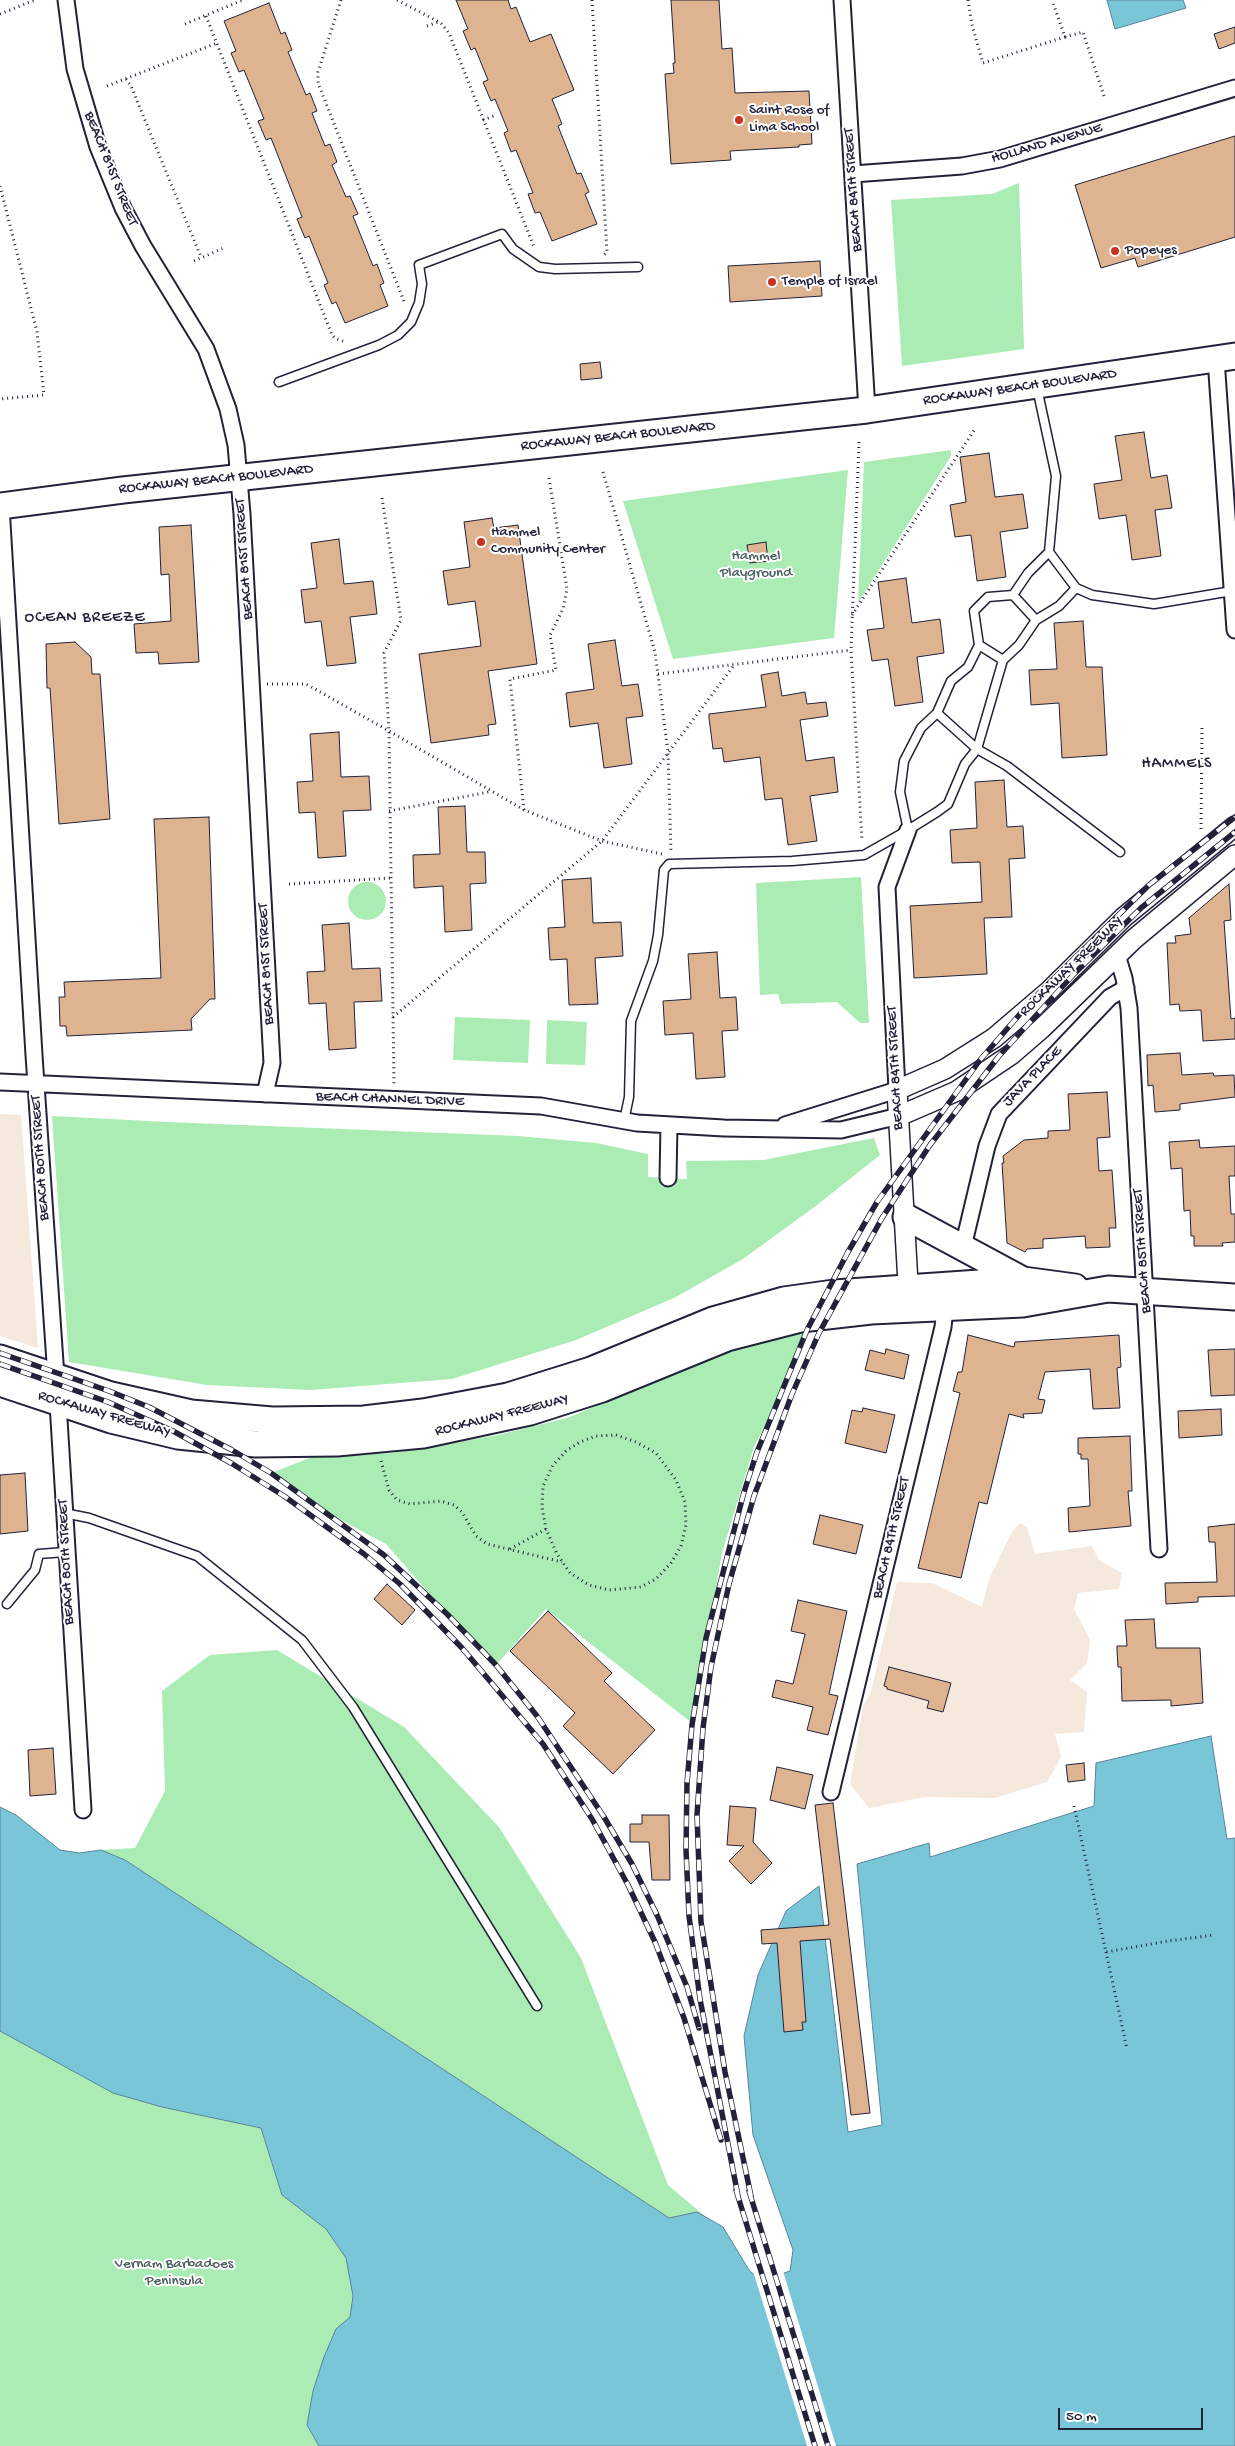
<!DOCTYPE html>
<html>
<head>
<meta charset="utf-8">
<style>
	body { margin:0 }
	#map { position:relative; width:1235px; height:2446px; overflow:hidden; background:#fff; font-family:"Gochi Hand",sans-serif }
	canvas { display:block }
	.scale { position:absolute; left:1058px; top:2408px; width:145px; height:22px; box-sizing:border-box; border:2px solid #22223b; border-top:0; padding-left:6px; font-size:15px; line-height:18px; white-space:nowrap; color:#22223b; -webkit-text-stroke:4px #fff; paint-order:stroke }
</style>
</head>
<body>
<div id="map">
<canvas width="1235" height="2446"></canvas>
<div class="scale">50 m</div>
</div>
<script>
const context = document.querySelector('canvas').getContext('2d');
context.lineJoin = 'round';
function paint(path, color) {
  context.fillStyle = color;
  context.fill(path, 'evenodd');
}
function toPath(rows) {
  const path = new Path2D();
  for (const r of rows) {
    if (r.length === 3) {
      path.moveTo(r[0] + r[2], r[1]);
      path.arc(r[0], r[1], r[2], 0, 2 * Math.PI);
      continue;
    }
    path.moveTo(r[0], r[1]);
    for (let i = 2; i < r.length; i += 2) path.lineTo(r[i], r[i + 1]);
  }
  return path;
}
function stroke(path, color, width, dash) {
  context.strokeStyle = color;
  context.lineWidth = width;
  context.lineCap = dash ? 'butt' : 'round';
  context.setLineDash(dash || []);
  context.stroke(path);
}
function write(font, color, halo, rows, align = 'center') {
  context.font = font + ' "Gochi Hand",sans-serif';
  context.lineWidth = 4;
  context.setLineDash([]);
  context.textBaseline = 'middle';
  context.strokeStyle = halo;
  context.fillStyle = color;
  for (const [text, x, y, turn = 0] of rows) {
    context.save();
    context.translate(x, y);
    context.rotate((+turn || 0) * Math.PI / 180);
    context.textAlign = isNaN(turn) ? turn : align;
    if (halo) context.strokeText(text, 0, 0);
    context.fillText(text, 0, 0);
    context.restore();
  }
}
const built = toPath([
	[0,1114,21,1115,38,1348,0,1336],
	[1020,1523,1027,1527,1035,1554,1092,1546,1099,1560,1122,1573,1119,1589,1078,1593,1074,1609,1090,1640,1087,1663,1070,1680,1087,1692,1084,1732,1055,1734,1061,1757,1047,1782,995,1798,925,1797,869,1808,850,1784,863,1706,871,1692,897,1582,932,1583,982,1607,989,1579,1012,1532]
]);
const green = toPath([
	[1019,183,1024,349,902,366,891,200,992,194],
	[951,450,951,456,858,603,864,462],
	[848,470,834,638,673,659,623,501],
	[861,877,869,1023,860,1023,837,1002,781,1004,778,994,760,995,756,883],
	[367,901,19],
	[455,1017,530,1020,528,1063,453,1060],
	[547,1020,587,1022,585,1065,546,1064],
	[52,1116,167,1122,518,1136,596,1143,648,1154,648,1177,687,1179,686,1161,763,1160,874,1138,880,1155,817,1205,743,1259,674,1298,576,1340,452,1379,310,1390,207,1385,69,1362],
	[807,1330,781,1394,754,1447,722,1553,692,1723,546,1609,496,1665,447,1614,386,1544,326,1512,271,1473,312,1457,393,1453,498,1435,567,1418,681,1370,776,1335],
	[277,1650,404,1727,499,1827,581,1958,668,2185,707,2218,669,2218,125,1860,101,1850,135,1848,165,1791,162,1691,210,1655],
	[0,2006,266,2106,366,2221,346,2446,0,2446]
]);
const water = toPath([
	[1107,0,1183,0,1186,8,1115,29,1107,0],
	[1211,1736,1227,1839,1235,1838,1235,2446,319,2446,307,2425,313,2391,324,2357,336,2329,350,2317,353,2296,346,2258,326,2229,282,2195,261,2128,162,2107,113,2093,0,2031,0,1807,16,1815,60,1850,79,1853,101,1850,125,1860,669,2218,697,2212,723,2227,749,2270,761,2281,790,2271,793,2250,753,2135,744,2036,758,1975,786,1911,819,1886,848,2132,882,2125,857,1864,929,1843,930,1857,1094,1806,1096,1763,1211,1736]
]);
const pier = toPath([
	[753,2271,761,2278,783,2271,836,2446,807,2446]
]);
const building = toPath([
	[456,0,508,0,511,9,516,7,530,42,551,34,574,90,552,99,562,124,558,126,577,174,581,173,589,192,585,194,597,224,552,241,540,212,535,213,528,194,533,193,516,150,511,152,504,133,508,131,495,99,491,101,483,82,488,80,475,48,471,50,463,31,468,29,456,0],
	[671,0,719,0,722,49,732,48,735,93,809,91,812,144,799,145,799,147,730,151,731,160,671,164,665,74,674,73,673,63,675,63,671,0],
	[269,3,281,34,285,32,292,50,288,52,306,95,310,93,317,111,312,113,325,146,330,144,337,162,332,165,346,197,350,196,358,214,353,216,373,266,377,264,384,283,380,285,388,306,345,323,336,302,332,304,324,285,328,283,309,236,305,238,297,219,302,217,271,138,266,140,258,121,264,119,244,70,239,72,231,53,236,51,224,21,269,3],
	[1235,27,1235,43,1219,49,1214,34,1235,27],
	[1235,136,1235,237,1138,267,1135,258,1101,268,1075,185,1235,136],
	[820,261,822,296,730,302,728,266,820,261],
	[600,362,602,378,581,380,580,364,600,362],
	[1144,432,1151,478,1167,475,1172,508,1155,510,1161,556,1132,560,1126,515,1099,519,1094,484,1122,480,1115,436,1144,432],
	[989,453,995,497,1023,494,1028,528,1000,532,1006,577,977,581,971,535,955,537,950,505,966,502,960,457,989,453],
	[492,518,494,528,518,525,537,664,488,671,496,724,488,725,489,735,431,743,419,654,481,646,475,601,448,605,443,571,470,567,464,522,492,518],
	[191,525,199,662,159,664,158,652,136,653,134,624,171,621,169,574,161,575,159,527,191,525],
	[339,539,344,584,373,581,377,614,350,617,356,663,327,666,321,621,305,623,301,590,317,588,311,543,339,539],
	[766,542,768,561,750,563,747,545,766,542],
	[906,578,912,623,940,619,944,653,917,657,923,702,895,706,888,659,872,661,867,630,884,628,878,582,906,578],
	[1083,621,1086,667,1102,667,1107,755,1062,758,1059,703,1031,705,1029,670,1057,669,1054,623,1083,621],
	[615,640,622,686,638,684,643,716,626,718,632,764,604,768,598,723,570,727,566,693,594,689,588,644,615,640],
	[75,642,91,657,92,674,100,674,110,819,59,824,50,688,47,688,46,644,75,642],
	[778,672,782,696,805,692,807,704,826,702,828,716,800,720,806,761,834,757,838,792,810,796,817,841,788,845,782,798,765,800,760,757,724,762,722,748,713,749,709,718,709,714,766,707,761,675,778,672],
	[339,732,341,777,369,776,371,810,343,811,346,856,318,858,315,812,299,813,297,782,313,781,310,734,339,732],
	[1004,780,1007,827,1023,826,1025,858,1009,859,1012,917,984,918,987,974,914,978,910,906,982,902,980,862,952,863,950,830,977,828,975,782,1004,780],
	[465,806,467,852,485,852,486,883,470,884,472,930,445,932,443,886,414,888,413,855,440,854,438,807,465,806],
	[209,817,215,999,210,999,191,1019,192,1030,67,1036,66,1026,60,1026,59,997,65,997,64,982,161,978,154,819,209,817],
	[591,878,593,923,621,922,623,956,595,958,598,1004,569,1005,567,959,550,960,548,928,565,927,562,880,591,878],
	[1229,884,1231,920,1224,921,1231,1019,1235,1018,1235,1039,1203,1041,1201,1010,1180,1011,1179,1004,1170,1005,1167,943,1176,943,1175,936,1191,934,1189,918,1229,884],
	[349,923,352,969,380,968,382,1001,354,1002,356,1048,329,1050,326,1003,309,1004,307,972,325,971,322,925,349,923],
	[717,952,720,998,736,997,738,1030,722,1031,725,1077,696,1079,693,1033,665,1035,663,1001,691,999,688,954,717,952],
	[1180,1053,1182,1075,1213,1073,1214,1076,1234,1075,1235,1097,1180,1104,1180,1110,1155,1112,1153,1085,1148,1086,1147,1055,1180,1053],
	[1107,1092,1110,1137,1097,1138,1099,1171,1112,1170,1116,1228,1109,1228,1110,1247,1086,1248,1085,1236,1043,1239,1043,1248,1027,1249,1025,1252,1007,1243,1002,1163,1004,1163,1003,1156,1024,1140,1048,1138,1048,1131,1070,1130,1068,1094,1107,1092],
	[1199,1140,1200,1148,1235,1146,1235,1176,1229,1176,1231,1214,1235,1214,1235,1242,1222,1243,1223,1246,1194,1246,1194,1236,1191,1236,1190,1210,1184,1211,1182,1168,1171,1169,1169,1142,1199,1140],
	[968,1335,1014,1347,1015,1342,1119,1335,1121,1367,1117,1368,1120,1408,1093,1409,1090,1369,1045,1372,1038,1399,1045,1400,1042,1413,1023,1414,1024,1418,1009,1414,987,1504,979,1502,961,1578,918,1568,960,1393,953,1391,958,1372,962,1372,968,1335],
	[886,1349,909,1355,904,1379,865,1370,870,1350,885,1354,886,1349],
	[1235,1349,1235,1395,1211,1396,1208,1350,1235,1349],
	[863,1408,895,1415,886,1453,845,1443,852,1410,862,1412,863,1408],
	[1221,1409,1222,1435,1179,1438,1178,1411,1221,1409],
	[1130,1436,1132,1491,1128,1491,1131,1526,1069,1532,1068,1508,1090,1506,1088,1459,1081,1459,1081,1454,1078,1454,1078,1438,1130,1436],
	[25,1473,28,1531,0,1534,0,1475,25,1473],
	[820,1515,863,1525,856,1554,813,1544,820,1515],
	[1235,1524,1235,1596,1198,1597,1198,1602,1166,1604,1165,1583,1217,1582,1215,1542,1209,1542,1208,1527,1235,1524],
	[387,1584,415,1610,402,1625,374,1599,387,1584],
	[798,1600,847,1611,829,1694,838,1696,828,1735,807,1730,813,1707,772,1697,776,1680,793,1684,805,1634,791,1631,798,1600],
	[548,1611,612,1673,604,1681,655,1730,613,1774,563,1726,575,1713,510,1651,548,1611],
	[1154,1619,1156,1648,1200,1648,1203,1703,1171,1706,1171,1700,1122,1701,1121,1667,1118,1667,1117,1650,1117,1646,1127,1646,1125,1620,1154,1619],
	[889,1667,951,1683,943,1712,927,1708,929,1701,887,1689,887,1687,884,1686,889,1667],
	[53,1748,56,1794,30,1796,28,1750,53,1748],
	[1084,1763,1085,1780,1068,1782,1066,1765,1084,1763],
	[777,1767,813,1775,805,1809,770,1800,777,1767],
	[833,1803,870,2113,851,2115,830,1939,800,1941,806,2022,802,2022,803,2030,784,2032,777,1943,762,1944,761,1930,829,1925,815,1805,833,1803],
	[730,1806,756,1808,753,1842,772,1863,751,1884,729,1861,744,1846,727,1845,730,1806],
	[642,1815,669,1815,670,1880,652,1880,649,1842,630,1842,630,1824,642,1824,642,1815]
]);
const path = toPath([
	[341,0,318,72,318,83,405,304],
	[397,0,441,23,449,33,534,247],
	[592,0,607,252,604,255],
	[968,0,972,25,983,63,1065,37,1052,0],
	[0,14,35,0],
	[206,16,332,335,336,339,346,342],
	[185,24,243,0],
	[427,26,438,22],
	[1065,37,1083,32,1105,99],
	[126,79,131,86,201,257],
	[107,86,217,43],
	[483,120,494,116],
	[0,186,37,332,44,395,0,399],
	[194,261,226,247],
	[859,442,851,650,862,841],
	[603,472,655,652,668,752,671,852],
	[382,498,401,620,384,653,389,731,394,1084],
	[852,615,975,429],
	[658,674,851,650],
	[267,684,306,684,389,731,524,810,602,841,662,854],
	[524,810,510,679,556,670,550,635,563,609,567,589,549,478],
	[389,811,489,792],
	[1201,829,1202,727],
	[289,884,391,878],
	[393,1017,602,841,735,664],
	[616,1435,636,1442,656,1453,676,1480,685,1502,686,1525,681,1546,671,1563,656,1579,641,1587,609,1590,589,1585,570,1573,557,1554,546,1529,542,1507,543,1486,553,1465,566,1451,580,1442,596,1436,616,1435],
	[381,1461,389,1490,397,1500,410,1504,441,1501,454,1505,462,1512,476,1536,487,1544,562,1562],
	[510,1549,546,1529],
	[1074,1806,1106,1952,1168,1941,1214,1935],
	[1106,1952,1127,2049]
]);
const service = toPath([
	[279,382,379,345,398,335,411,322,419,303,422,284,419,265,502,234,513,249,539,267,555,269,638,267],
	[1037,388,1056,476,1049,552,1076,588,1092,595,1154,604,1232,591],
	[1076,588,1059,606,1036,620,1019,645,1003,660,977,749,1007,766,1120,852],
	[1013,595,1028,573,1049,552],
	[1003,660,979,645,974,611,988,597,1013,595,1036,620],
	[937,713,951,681,968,667,979,645],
	[624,1121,629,1097,631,1021,653,961,658,935,664,870,669,864,792,861,864,855,908,830,937,812,948,804,965,764,977,749,937,713,921,728,904,761,900,792,908,830],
	[64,1513,89,1518,197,1556,302,1640,353,1707,537,2006],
	[7,1604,35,1570,39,1554,65,1552]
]);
const minor = toPath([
	[66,0,75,69,98,147,123,208,143,246,206,349,228,409,236,445,242,514,272,1063,265,1094],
	[842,0,867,410],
	[853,174,962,166,1000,159,1235,88],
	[1216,359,1235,630],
	[1,506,34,1055,56,1377],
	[1117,955,1124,978,1129,1008,1159,1549],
	[0,1082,541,1106,637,1123,724,1128,841,1130,899,1116],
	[785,1125,897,1090,887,887,908,830],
	[668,1178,669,1125],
	[963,1247,987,1146,999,1114,1110,997,1126,988],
	[58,1403,83,1810],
	[831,1792,943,1327,946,1300]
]);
const tertiary = toPath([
	[899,1116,957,1091,1012,1054,1041,1029,1134,939,1235,855],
	[909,1301,897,1090,945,1069,994,1038,1049,991,1124,917,1235,826]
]);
const primary = toPath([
	[0,506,123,490,867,410,1235,356],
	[906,1217,1023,1280],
	[0,1358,111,1395,191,1413,272,1420,364,1419,423,1412,508,1396,591,1370,713,1320,784,1300,834,1293,1023,1280,1075,1287],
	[0,1383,111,1420,178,1436,256,1444,337,1443,423,1435,530,1412,602,1389,727,1338,801,1319,871,1311,1023,1304,1108,1289,1235,1297]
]);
const rail = toPath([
	[0,1353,109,1391,149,1407,232,1450,271,1473,384,1555,447,1614,496,1665,537,1716,604,1817,632,1864,657,1915,687,1987,699,2028],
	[0,1364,108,1402,173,1431,231,1463,284,1496,364,1554,400,1584,462,1648,543,1744,592,1819,628,1885,655,1942,684,2018,721,2140],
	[736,2190,815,2446],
	[749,2191,828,2446],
	[738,2196,700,1999,689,1916,686,1850,687,1783,692,1725,706,1638,744,1492,757,1452,807,1330,848,1252,877,1202,980,1060,1033,999,1149,885,1235,817],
	[751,2196,725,2072,701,1922,697,1815,703,1728,711,1667,729,1584,754,1496,792,1394,819,1333,882,1218,930,1145,999,1056,1074,974,1141,908,1235,832]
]);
const markers = [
	[739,120,5,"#c8321e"],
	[1115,251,5,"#c8321e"],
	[772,282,5,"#c8321e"],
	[481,542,5,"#c8321e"]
];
const poiNames = [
	["Saint Rose of",749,111],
	["Lima School",749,128],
	["Popeyes",1125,251],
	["Temple of Israel",782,282],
	["Hammel",491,533],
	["Community Center",491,550]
];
const streetNames = [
	["HOLLAND AVENUE",1047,144,-16],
	["BEACH 81ST STREET",110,169,68],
	["BEACH 84TH STREET",854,190,-94],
	["ROCKAWAY BEACH BOULEVARD",1020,388,-8],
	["ROCKAWAY BEACH BOULEVARD",618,437,-6],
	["ROCKAWAY BEACH BOULEVARD",216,480,-6],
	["BEACH 81ST STREET",245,559,-94],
	["BEACH 81ST STREET",267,964,-93],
	["ROCKAWAY FREEWAY",1072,967,-44],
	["BEACH 84TH STREET",896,1068,-93],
	["JAVA PLACE",1033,1077,-46],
	["BEACH CHANNEL DRIVE",390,1100,2],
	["BEACH 80TH STREET",41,1158,-94],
	["BEACH 85TH STREET",1143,1251,-94],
	["ROCKAWAY FREEWAY",104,1415,16],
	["ROCKAWAY FREEWAY",502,1416,-14],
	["BEACH 84TH STREET",892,1538,-77],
	["BEACH 80TH STREET",67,1562,-93]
];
const parkNames = [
	["Hammel",756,557],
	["Playground",756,574],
	["Vernam Barbadoes",174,2265],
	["Peninsula",174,2282]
];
const neighbourhoodNames = [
	["OCEAN BREEZE",85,619],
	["HAMMELS",1177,765]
];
paint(built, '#f5e8dd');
paint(green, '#abecb4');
paint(water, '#7ac6d9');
stroke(water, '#57849a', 1);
paint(pier, '#fff');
paint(building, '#deb38f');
stroke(building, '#22223b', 1);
stroke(service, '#22223b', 11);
stroke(minor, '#22223b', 19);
stroke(tertiary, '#22223b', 22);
stroke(primary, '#22223b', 29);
stroke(path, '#22223b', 3, [1, 4]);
stroke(service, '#fff', 8);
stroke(minor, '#fff', 15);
stroke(tertiary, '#fff', 19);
stroke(primary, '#fff', 25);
stroke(rail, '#22223b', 5.5);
stroke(rail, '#fff', 4, [11]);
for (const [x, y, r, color] of markers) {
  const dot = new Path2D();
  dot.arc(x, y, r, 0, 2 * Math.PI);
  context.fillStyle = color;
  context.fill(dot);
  stroke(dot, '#fff', 2);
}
write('15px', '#22223b', '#fff', poiNames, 'left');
write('15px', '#22223b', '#fff', streetNames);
write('15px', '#4b5f5f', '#fff', parkNames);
context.letterSpacing = '1px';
write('16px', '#22223b', '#fff', neighbourhoodNames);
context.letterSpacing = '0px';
</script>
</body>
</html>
